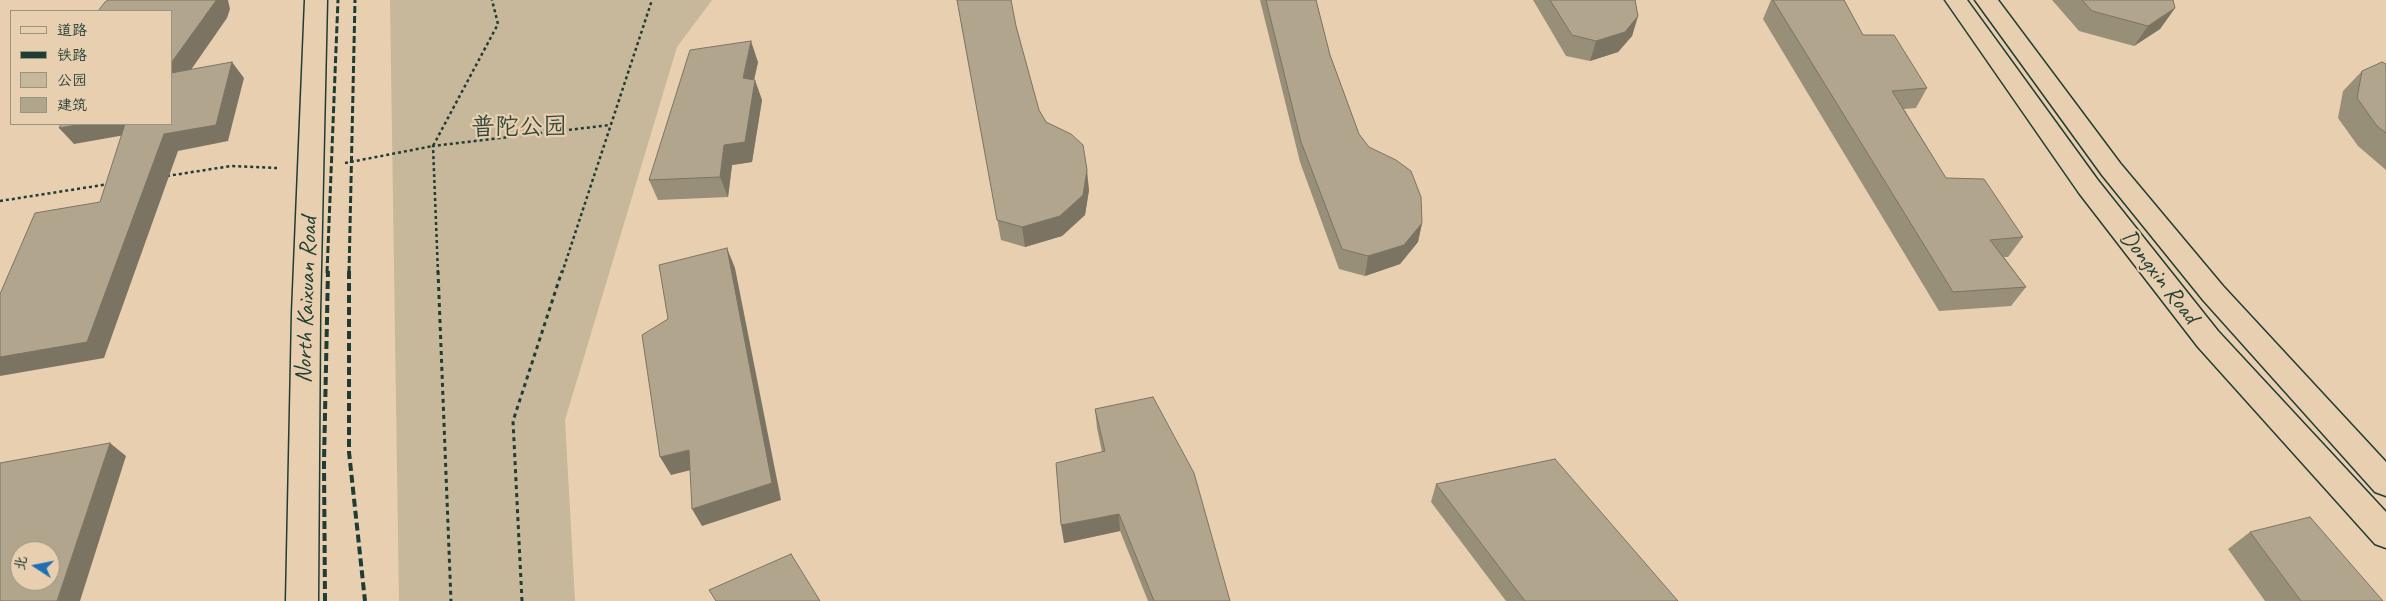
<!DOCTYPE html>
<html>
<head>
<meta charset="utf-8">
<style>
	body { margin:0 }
	#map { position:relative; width:2386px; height:601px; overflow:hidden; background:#e8cfb0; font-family:Caveat,"LXGW WenKai TC",sans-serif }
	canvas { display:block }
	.legend { position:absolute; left:10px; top:10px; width:162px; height:115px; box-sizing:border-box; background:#e8cfb0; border:1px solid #98957e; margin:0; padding:6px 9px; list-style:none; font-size:15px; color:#1f3d34 }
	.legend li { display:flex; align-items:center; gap:10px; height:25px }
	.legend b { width:25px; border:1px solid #98957e }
	.north { position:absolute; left:10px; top:541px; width:50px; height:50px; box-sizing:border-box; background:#e8cfb0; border:1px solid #98957e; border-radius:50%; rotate:281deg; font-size:14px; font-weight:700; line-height:20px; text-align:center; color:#1f3d34 }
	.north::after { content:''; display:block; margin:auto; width:18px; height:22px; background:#1f6fb2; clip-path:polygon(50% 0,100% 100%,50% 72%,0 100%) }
</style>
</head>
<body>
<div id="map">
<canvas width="2386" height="601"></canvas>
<ul class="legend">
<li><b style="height:6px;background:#e8cfb0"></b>道路</li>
<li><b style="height:6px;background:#1f3d34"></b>铁路</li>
<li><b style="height:14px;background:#c7b79b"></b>公园</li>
<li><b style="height:14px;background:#b1a68d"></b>建筑</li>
</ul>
<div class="north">北</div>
</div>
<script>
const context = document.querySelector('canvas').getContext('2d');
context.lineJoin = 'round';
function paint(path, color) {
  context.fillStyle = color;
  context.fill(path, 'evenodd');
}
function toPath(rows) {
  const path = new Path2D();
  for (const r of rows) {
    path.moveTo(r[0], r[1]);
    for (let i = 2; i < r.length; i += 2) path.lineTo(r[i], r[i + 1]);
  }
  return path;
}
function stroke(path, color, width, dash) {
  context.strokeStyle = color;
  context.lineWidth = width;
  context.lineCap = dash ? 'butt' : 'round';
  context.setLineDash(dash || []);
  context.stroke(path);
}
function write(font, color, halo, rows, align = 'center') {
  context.font = font + ' Caveat,"LXGW WenKai TC",sans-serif';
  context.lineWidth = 4.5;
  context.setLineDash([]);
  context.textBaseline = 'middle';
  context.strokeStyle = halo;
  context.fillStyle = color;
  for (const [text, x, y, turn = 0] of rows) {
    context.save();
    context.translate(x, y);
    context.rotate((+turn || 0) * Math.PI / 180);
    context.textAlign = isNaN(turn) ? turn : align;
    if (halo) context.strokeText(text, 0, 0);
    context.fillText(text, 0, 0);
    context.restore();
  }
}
const green = toPath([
	[390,0,712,0,677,47,565,420,575,601,399,601]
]);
const pathFar1 = toPath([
	[345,163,433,146,498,24,492,0],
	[167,176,231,166,277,168],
	[0,201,109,184],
	[438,273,433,146,610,125],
	[562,273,652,0]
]);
const path = toPath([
	[438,271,451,601],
	[522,601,513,421,562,271]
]);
const street = toPath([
	[305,0,327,0,320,313,318,601,286,601,292,313,305,0],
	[1945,0,1967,0,2097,179,2218,331,2386,512,2386,548,2375,544,2198,347,2079,193,1945,0],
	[1975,0,1998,0,2120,163,2223,286,2386,462,2386,496,2375,492,2203,300,2102,175,1975,0]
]);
const railFar1 = toPath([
	[327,273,338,0],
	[349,273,355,0]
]);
const rail = toPath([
	[349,271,349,452,365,601],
	[325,601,324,462,328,271]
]);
const wall = toPath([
	[957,0,1016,26,1039,110,1089,190,1085,215,1062,236,1025,247,1001,240],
	[1260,0,1316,0,1330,55,1359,134,1422,223,1418,242,1400,264,1365,276,1339,269,1300,162],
	[1533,0,1635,0,1638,16,1632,36,1618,52,1590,61,1566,56],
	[1771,0,1844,0,1863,35,1927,88,1916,108,1904,109,1946,178,2023,237,2008,257,2004,257,2026,287,2011,306,1939,311,1763,19],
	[2052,0,2173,0,2175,8,2160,29,2134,46,2079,31],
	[758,62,754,80,762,100,752,162,732,165,728,197,658,200,649,180],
	[2386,64,2386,170,2358,146,2338,118,2343,91,2362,71],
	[1095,409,1230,601,1148,601,1120,531,1064,543,1102,452,1097,428],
	[1436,484,1678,601,1506,601,1431,502],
	[2250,532,2383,601,2265,601,2228,549]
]);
const shadedWall = toPath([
	[216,0,228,0,230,9,227,18,177,90,171,84,171,63],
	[2175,8,2160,29,2134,46,2148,26],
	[1638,16,1632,36,1618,52,1590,61,1596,41],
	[751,41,758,62,750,98,743,78],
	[232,62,244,78,228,141,178,151,104,358,0,376,0,357,164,134],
	[755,80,762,100,752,162,732,165,728,197,720,177,724,145],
	[81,124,135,124,142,132,74,144,59,128],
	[1087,170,1089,190,1085,215,1062,236,1025,247,1022,227],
	[1422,223,1418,242,1400,264,1365,276,1368,256],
	[727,248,735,268,781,500,702,526,692,509],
	[110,443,126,456,80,601,57,601],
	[689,450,699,468,671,475,660,457],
	[1119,514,1120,531,1064,543,1061,525]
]);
const building = toPath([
	[108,0,216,0,215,2,171,63,171,11,98,11,105,2,108,0],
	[957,0,1011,0,1016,26,1039,110,1046,122,1071,134,1083,145,1087,170,1083,195,1060,216,1022,227,997,220,957,0],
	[1266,0,1316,0,1330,55,1359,134,1369,147,1396,160,1411,171,1421,197,1422,223,1404,245,1368,256,1342,249,1301,142,1266,0],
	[1550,0,1635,0,1638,16,1625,32,1596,41,1572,35,1550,0],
	[1773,0,1844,0,1863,35,1894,35,1927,88,1892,91,1946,178,1984,179,2023,237,1990,240,2026,287,1953,292,1773,0],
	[2082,0,2173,0,2175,8,2148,26,2092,11,2082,0],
	[751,41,743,78,755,80,745,142,724,145,720,177,649,180,690,50,751,41],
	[232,62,216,125,164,134,87,342,0,357,0,294,35,213,100,202,125,124,171,124,171,73,232,62],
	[2382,62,2386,64,2386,133,2377,126,2357,98,2362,71,2382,62],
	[61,124,81,124,59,128,61,124],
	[727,248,772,483,692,509,689,450,660,457,642,335,668,319,659,265,727,248],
	[1153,397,1194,473,1230,601,1154,601,1119,514,1061,525,1056,463,1105,451,1095,409,1153,397],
	[110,443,57,601,0,601,0,463,110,443],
	[20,551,50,551,50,581,20,581,20,551],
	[1555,459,1678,601,1525,601,1436,484,1555,459],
	[2310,517,2383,601,2301,601,2250,532,2310,517],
	[791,554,820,601,716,601,709,590,791,554]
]);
const parkNames = [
	["普陀公园",519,128]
];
const streetNames = [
	["Dongxin Road",2159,277,52],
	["North Kaixuan Road",307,300,-88]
];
paint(green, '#c7b79b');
stroke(street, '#1f3d34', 3);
stroke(pathFar1, '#1f3d34', 2.5, [3, 3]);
stroke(path, '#1f3d34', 3, [4, 4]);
paint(street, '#e8cfb0');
stroke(railFar1, '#1f3d34', 3, [7, 3]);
stroke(rail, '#1f3d34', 4, [8, 4]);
paint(wall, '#988f79');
paint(shadedWall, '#7c7463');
paint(building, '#b1a68d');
stroke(building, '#7c7463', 1);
write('24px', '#30493e', '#e8cfb0', parkNames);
write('24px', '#1f3d34', '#e8cfb0', streetNames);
</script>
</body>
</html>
